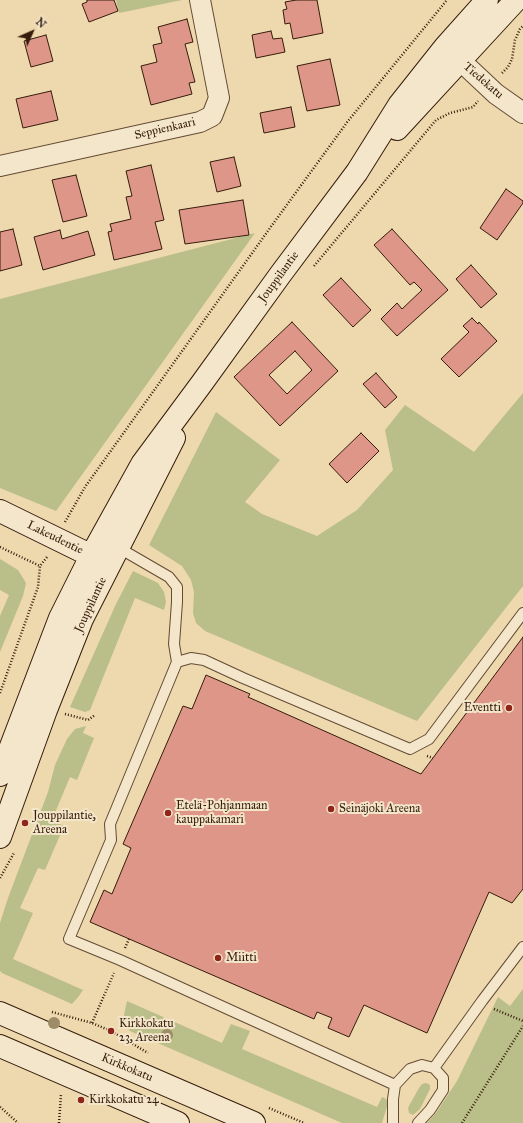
<!DOCTYPE html>
<html>
<head>
<meta charset="utf-8">
<style>
	body { margin:0 }
	#map { position:relative; width:523px; height:1123px; overflow:hidden; background:#eed8ad; font-family:"IM FELL Great Primer",serif }
	canvas { display:block }
	.north { position:absolute; left:12px; top:12px; width:40px; height:40px; -webkit-text-stroke:3px #f4e6ca; paint-order:stroke; rotate:45deg; font-size:11px; font-weight:700; line-height:16px; text-align:center; color:#351c0b }
	.north::after { content:''; display:block; margin:auto; width:14px; height:18px; background:#351c0b; clip-path:polygon(50% 0,100% 100%,50% 72%,0 100%) }
</style>
</head>
<body>
<div id="map">
<canvas width="523" height="1123"></canvas>
<div class="north">N</div>
</div>
<script>
const context = document.querySelector('canvas').getContext('2d');
context.lineJoin = 'round';
function paint(path, color) {
  context.fillStyle = color;
  context.fill(path, 'evenodd');
}
function toPath(rows) {
  const path = new Path2D();
  for (const r of rows) {
    path.moveTo(r[0], r[1]);
    for (let i = 2; i < r.length; i += 2) path.lineTo(r[i], r[i + 1]);
  }
  return path;
}
function stroke(path, color, width, dash) {
  context.strokeStyle = color;
  context.lineWidth = width;
  context.lineCap = dash ? 'butt' : 'round';
  context.setLineDash(dash || []);
  context.stroke(path);
}
function write(font, color, halo, rows, align = 'center') {
  context.font = font + ' "IM FELL Great Primer",serif';
  context.lineWidth = 4;
  context.setLineDash([]);
  context.textBaseline = 'middle';
  context.strokeStyle = halo;
  context.fillStyle = color;
  for (const [text, x, y, turn = 0] of rows) {
    context.save();
    context.translate(x, y);
    context.rotate((+turn || 0) * Math.PI / 180);
    context.textAlign = isNaN(turn) ? turn : align;
    if (halo) context.strokeText(text, 0, 0);
    context.fillText(text, 0, 0);
    context.restore();
  }
}
const green = toPath([
	[116,0,182,0,119,13],
	[255,233,56,511,0,488,0,299],
	[523,393,523,586,417,721,205,631,196,623,193,613,194,592,191,580,182,566,149,545,216,412,280,460,245,502,262,514,317,536,357,510,393,470,385,430,405,405,474,452],
	[0,559,18,570,26,583,23,596,0,652,0,616,9,595,0,590],
	[133,571,158,583,164,592,166,602,164,610,135,598,90,710,85,712,70,707,116,604],
	[86,726,83,733,94,738,77,780,70,777,52,820,64,826,45,870,38,868,20,908,33,913,13,959,83,990,79,996,72,1004,2,973,0,971,0,923,8,898,48,792,55,765,67,739,75,729],
	[523,989,523,1123,427,1123,436,1113,457,1081,498,997,510,1006],
	[127,1001,222,1043,231,1024,250,1031,242,1049,377,1107,382,1097,386,1099,388,1103,382,1123,342,1123,130,1031,123,1020],
	[426,1083,430,1085,430,1089,420,1109,413,1115,409,1113,408,1108,410,1104,419,1088,422,1084]
]);
const building = toPath([
	[87,0,114,0,118,11,89,22,82,4,87,2,87,0],
	[296,0,317,0,323,33,293,39,290,23,285,24,283,10,287,9,285,2,296,0],
	[187,19,193,42,185,44,195,82,189,83,192,94,151,105,141,66,157,62,153,45,162,43,158,27,187,19],
	[271,31,273,39,282,38,285,52,256,58,252,35,271,31],
	[46,35,53,61,31,67,24,41,46,35],
	[330,59,340,105,307,111,297,66,330,59],
	[51,91,58,120,23,128,16,99,51,91],
	[291,107,295,127,264,133,260,113,291,107],
	[234,157,241,186,217,192,210,162,234,157],
	[151,165,164,220,155,222,162,249,114,260,108,232,112,231,110,224,131,219,126,197,132,196,126,171,151,165],
	[76,175,87,216,63,222,52,180,76,175],
	[506,189,523,201,523,203,497,240,480,228,506,189],
	[243,200,249,235,185,244,179,210,243,200],
	[13,229,22,265,0,271,0,232,13,229],
	[392,229,448,290,397,336,381,319,397,303,402,309,422,290,414,282,410,285,374,245,392,229],
	[60,230,62,239,88,231,95,255,43,270,34,237,60,230],
	[471,265,497,294,481,308,456,279,471,265],
	[341,278,371,310,353,327,323,295,341,278],
	[472,318,478,324,479,322,497,341,459,377,441,359,469,332,463,326,472,318],
	[292,322,338,371,280,426,234,377,292,322],
	[295,351,312,370,287,394,269,375,295,351],
	[376,373,397,397,385,408,363,384,376,373],
	[361,433,379,451,347,483,329,464,361,433],
	[523,637,523,889,512,903,489,892,427,1033,364,1005,349,1037,328,1028,332,1018,317,1012,314,1019,90,922,104,890,112,894,131,848,123,844,183,706,192,709,206,675,250,694,248,697,421,774,523,637]
]);
const path = toPath([
	[502,73,508,67,512,59,515,40,520,29,523,26],
	[314,266,436,120,450,113,473,107,478,101],
	[65,522,85,487,270,228,348,121,447,0],
	[0,547,40,566],
	[0,693,38,587,40,566,47,557],
	[65,714,88,720,95,715],
	[427,756,433,758],
	[0,878,14,853],
	[125,948,129,939],
	[494,1009,523,1021],
	[52,1012,92,1023,111,1031,148,1053],
	[92,1023,114,973],
	[0,1107,18,1123],
	[269,1108,304,1123],
	[59,1123,61,1094],
	[462,1123,523,1026]
]);
const lane = toPath([
	[119,548,169,577,177,587,177,602,174,644,177,662],
	[434,1068,482,1001,523,947],
	[395,1085,120,960,69,939,111,840,110,824,177,662,191,658,204,660,243,678,410,749,429,739,523,613],
	[393,1123,393,1099,395,1085,410,1069,422,1065,434,1068,443,1078,443,1090,430,1110,418,1123]
]);
const street = toPath([
	[448,49,496,94,523,113],
	[0,166,200,122,212,116,219,98,200,0]
]);
const secondary = toPath([
	[397,129,516,0],
	[0,511,104,562],
	[0,775,60,618,91,556,142,464,202,383,280,275,357,172,399,105,445,47,487,0],
	[0,837,46,710,82,619,174,438],
	[0,1013,254,1123],
	[0,1046,178,1123]
]);
const trees = [
	[54,1023],
	[167,1035]
];
const markers = [
	[509,708,4,"#8f2418"],
	[331,809,4,"#8f2418"],
	[168,813,4,"#8f2418"],
	[25,823,4,"#8f2418"],
	[218,958,4,"#8f2418"],
	[111,1031,4,"#8f2418"],
	[81,1100,4,"#8f2418"]
];
const streetNames = [
	["Tiedekatu",483,81,41],
	["Seppienkaari",165,129,-13],
	["Jouppilantie",279,277,-54],
	["Lakeudentie",55,538,26],
	["Jouppilantie",91,605,-65],
	["Kirkkokatu",127,1068,23]
];
const poiNames = [
	["Eventti",501,708,"right"],
	["Etelä-Pohjanmaan",176,806],
	["kauppakamari",176,820],
	["Seinäjoki Areena",339,809],
	["Jouppilantie,",33,816],
	["Areena",33,830],
	["Miitti",226,958],
	["Kirkkokatu",119,1024],
	["23, Areena",119,1038],
	["Kirkkokatu 24",89,1100]
];
paint(green, '#babe88');
paint(building, '#dd9688');
stroke(building, '#351c0b', 1);
stroke(lane, '#634b34', 12);
stroke(street, '#634b34', 22);
stroke(secondary, '#351c0b', 24);
stroke(path, '#351c0b', 2.5, [1, 2]);
stroke(lane, '#f4e6ca', 10);
stroke(street, '#f4e6ca', 20);
stroke(secondary, '#f4e6ca', 22);
context.fillStyle = '#9e8c68';
for (const [x, y] of trees) {
  context.beginPath();
  context.arc(x, y, 6, 0, 2 * Math.PI);
  context.fill();
}
for (const [x, y, r, color] of markers) {
  const dot = new Path2D();
  dot.arc(x, y, r, 0, 2 * Math.PI);
  context.fillStyle = color;
  context.fill(dot);
  stroke(dot, '#f4e6ca', 1.5);
}
write('12px', '#351c0b', '#f4e6ca', streetNames);
write('12px', '#351c0b', '#f4e6ca', poiNames, 'left');
</script>
</body>
</html>
